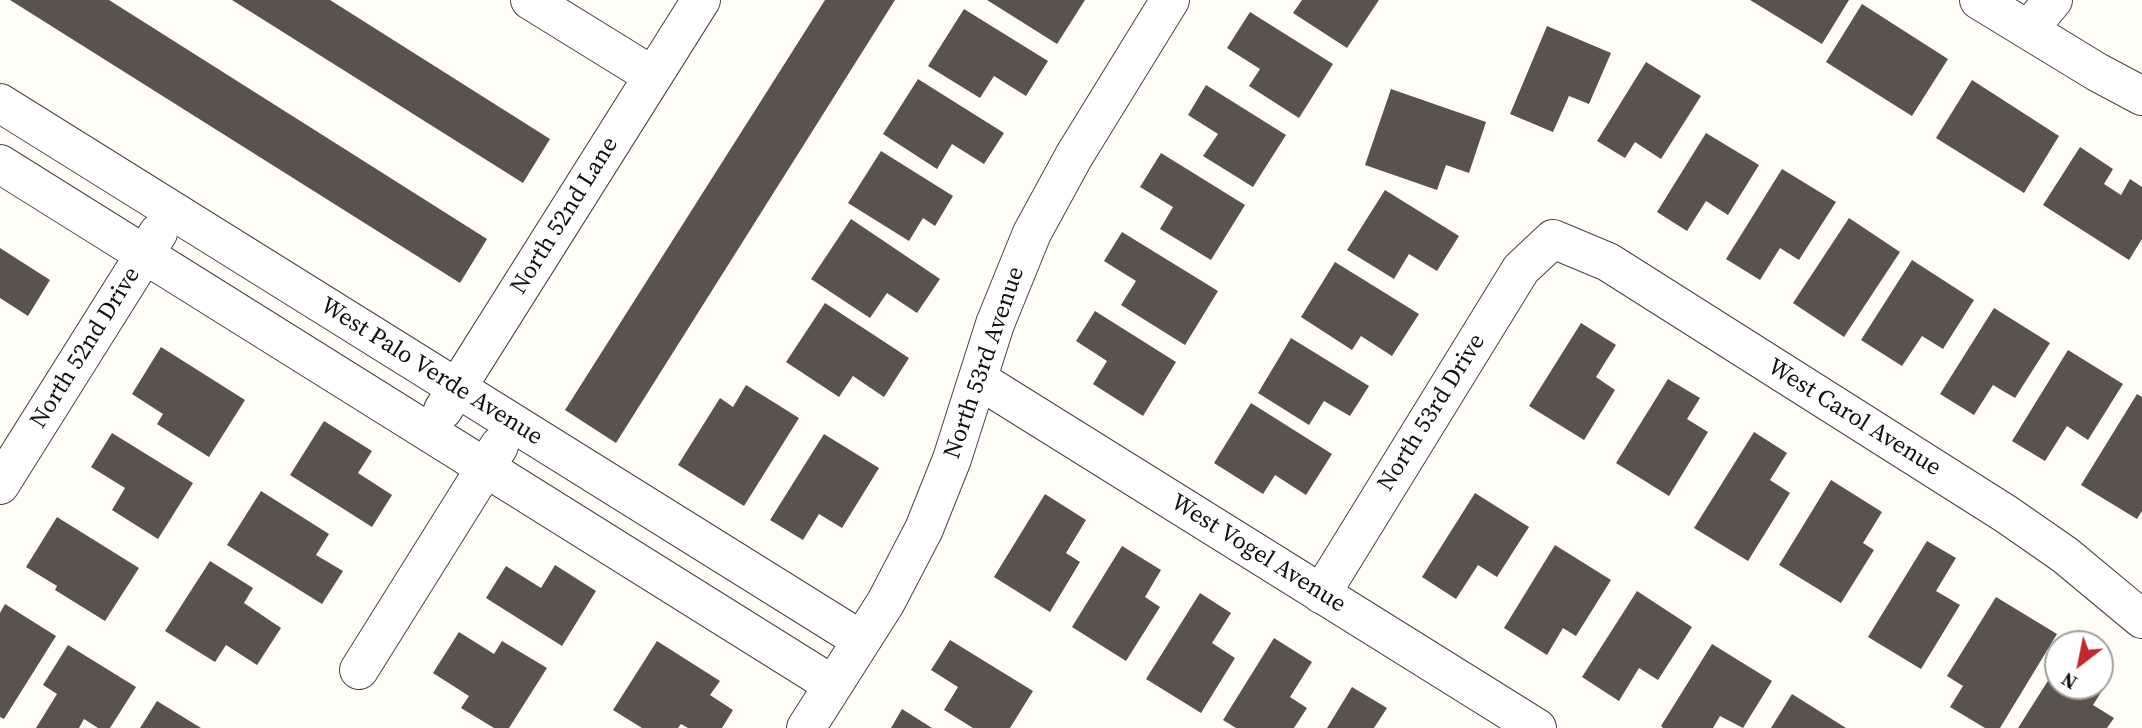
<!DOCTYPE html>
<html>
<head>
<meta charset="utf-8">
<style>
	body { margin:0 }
	#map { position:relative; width:2142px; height:728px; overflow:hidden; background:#fffdf5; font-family:"Source Serif 4",serif }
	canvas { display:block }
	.north { position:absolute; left:2044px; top:630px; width:70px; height:70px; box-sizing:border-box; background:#fff; border:2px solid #a0a0a0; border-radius:50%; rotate:212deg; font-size:19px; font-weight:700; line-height:28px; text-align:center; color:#111 }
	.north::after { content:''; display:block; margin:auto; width:24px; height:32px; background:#c4262e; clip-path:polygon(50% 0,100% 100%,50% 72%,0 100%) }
</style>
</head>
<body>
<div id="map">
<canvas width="2142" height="728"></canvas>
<div class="north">N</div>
</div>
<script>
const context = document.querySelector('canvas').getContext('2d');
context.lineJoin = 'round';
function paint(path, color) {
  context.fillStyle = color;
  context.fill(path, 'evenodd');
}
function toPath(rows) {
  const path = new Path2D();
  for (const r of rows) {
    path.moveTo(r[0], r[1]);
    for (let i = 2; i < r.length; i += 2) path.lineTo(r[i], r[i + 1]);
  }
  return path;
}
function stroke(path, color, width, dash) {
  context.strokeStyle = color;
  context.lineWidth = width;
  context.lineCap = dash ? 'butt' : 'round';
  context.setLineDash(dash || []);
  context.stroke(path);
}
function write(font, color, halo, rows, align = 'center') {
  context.font = font + ' "Source Serif 4",serif';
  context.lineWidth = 7;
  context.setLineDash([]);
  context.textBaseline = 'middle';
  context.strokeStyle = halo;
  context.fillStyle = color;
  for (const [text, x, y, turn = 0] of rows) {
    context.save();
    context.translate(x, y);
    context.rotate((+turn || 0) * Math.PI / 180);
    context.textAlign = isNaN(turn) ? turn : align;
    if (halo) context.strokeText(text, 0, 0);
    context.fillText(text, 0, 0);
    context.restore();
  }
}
const building = toPath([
	[10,0,109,0,487,239,460,283],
	[232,0,330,0,550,139,523,183],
	[825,0,895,0,616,443,565,410],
	[987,0,1085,0,1057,44],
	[1302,0,1379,0,1347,48,1293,13],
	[1750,0,1849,0,1822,44],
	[1862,4,1948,59,1912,116,1826,62],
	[964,9,1048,61,1026,96,994,76,980,98,928,66],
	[1250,12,1333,64,1299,118,1249,86,1260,69,1227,48],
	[1547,26,1611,53,1589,104,1569,96,1553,132,1510,114],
	[1646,62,1701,96,1661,159,1635,142,1625,158,1597,141],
	[918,79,1004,133,984,164,952,144,937,169,883,134],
	[1972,80,2059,136,2024,193,1936,138],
	[1206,85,1286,135,1253,187,1203,156,1218,134,1188,115],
	[1391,89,1486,122,1469,173,1446,165,1437,190,1365,165],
	[1706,133,1759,165,1728,215,1706,201,1687,231,1657,212],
	[2080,147,2113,169,2104,184,2121,195,2130,179,2142,187,2142,239,2129,260,2043,205],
	[881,151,953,196,935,226,923,218,909,241,848,203],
	[1161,153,1245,205,1211,260,1160,229,1173,207,1140,187],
	[1782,169,1836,202,1799,260,1780,248,1760,280,1726,259],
	[1385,190,1459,236,1437,271,1409,254,1394,279,1347,250],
	[1849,218,1900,252,1844,337,1793,303],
	[851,219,940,279,917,313,887,293,870,318,811,279],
	[1122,232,1218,291,1185,345,1121,305,1136,281,1104,261],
	[0,248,50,280,28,316,0,298],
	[1912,260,1974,300,1943,349,1922,336,1902,366,1861,340],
	[1335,262,1419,314,1392,356,1361,336,1352,350,1301,317],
	[825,303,909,358,884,397,853,376,839,397,786,362],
	[1994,308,2050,343,2015,398,1993,385,1974,415,1940,394],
	[1095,311,1176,362,1143,416,1093,384,1107,361,1076,341],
	[1581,323,1616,345,1596,377,1615,390,1584,440,1529,406],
	[1291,338,1369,386,1350,416,1324,401,1309,425,1258,393],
	[161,347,245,400,209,457,157,424,163,414,132,394],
	[2068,350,2123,384,2088,440,2067,426,2045,461,2012,441],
	[1668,379,1700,398,1687,419,1708,432,1669,496,1616,463],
	[746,385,799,418,744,506,678,465,720,398,733,407],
	[2137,394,2142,397,2142,511,2137,519,2081,485],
	[1251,403,1332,454,1306,495,1275,475,1263,494,1214,463],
	[324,421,372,451,358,473,392,495,372,527,290,475],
	[1754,432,1787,453,1770,480,1790,493,1748,561,1694,528],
	[112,433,193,483,158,539,112,510,125,488,91,467],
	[824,434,879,468,842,528,819,514,803,540,770,520],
	[1831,480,1882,512,1863,543,1874,550,1841,603,1779,565],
	[261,491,329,534,316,555,343,571,322,604,227,545],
	[1475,493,1529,527,1497,577,1478,565,1456,599,1422,577],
	[1045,494,1086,520,1066,553,1080,562,1050,612,994,577],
	[57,517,139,568,105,621,55,590,57,586,26,567],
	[1927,541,1956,558,1936,591,1960,605,1921,669,1868,637],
	[1555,545,1611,580,1576,636,1563,628,1547,655,1504,628],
	[1122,546,1161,570,1145,597,1160,607,1126,661,1072,627],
	[210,561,253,588,244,603,281,628,257,665,226,645,215,662,165,631],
	[555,565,596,591,562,646,486,598,506,566,541,588],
	[1637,591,1692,627,1658,680,1639,668,1619,701,1582,677],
	[1200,593,1231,613,1212,643,1235,658,1201,713,1146,679],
	[1996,597,2057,634,2000,728,1985,728,1950,707,1963,686,1947,676],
	[5,604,56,636,4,719,0,717,0,613],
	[459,632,494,654,502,641,547,668,509,728,494,728,461,708,469,696,433,673],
	[1274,638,1312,662,1290,697,1307,708,1294,728,1236,728,1223,720],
	[950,640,1033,691,1010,728,973,728,944,710,958,687,931,670],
	[657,641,720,681,710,695,733,710,722,728,688,728,681,724,678,728,642,728,613,710],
	[1712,644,1772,681,1743,728,1720,716,1713,728,1663,728,1661,726],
	[68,645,136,687,110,728,98,728,84,719,79,728,36,728,57,694,43,685],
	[2058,665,2058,686,2100,686,2100,668,2112,675,2093,705,2114,718,2107,728,2018,728],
	[1352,687,1387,708,1374,728,1327,728],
	[1792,694,1846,728,1771,728],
	[157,701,201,728,140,728],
	[902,709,932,728,891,728]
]);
const minor = toPath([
	[530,0,653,76],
	[1979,0,2097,72,2142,96],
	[2028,30,2053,0],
	[0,103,861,640],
	[0,164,833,685],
	[979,380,1537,728],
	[443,410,701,0],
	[0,485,158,233],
	[1321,594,1521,269,1553,239,1608,262,2006,514,2065,555,2142,619],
	[359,670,499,446],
	[806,728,886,602,924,529,952,459,995,324,1032,233,1074,156,1170,0]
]);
const streetNames = [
	["North 52nd Lane",565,216,-58],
	["North 52nd Drive",86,348,-58],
	["North 53rd Avenue",985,363,-71],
	["West Palo Verde Avenue",431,372,32],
	["North 53rd Drive",1432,413,-58],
	["West Carol Avenue",1854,418,32],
	["West Vogel Avenue",1258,554,32]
];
paint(building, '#5a524d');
stroke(minor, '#444', 40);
stroke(minor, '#fff', 38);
write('24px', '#111', '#fff', streetNames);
</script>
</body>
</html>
